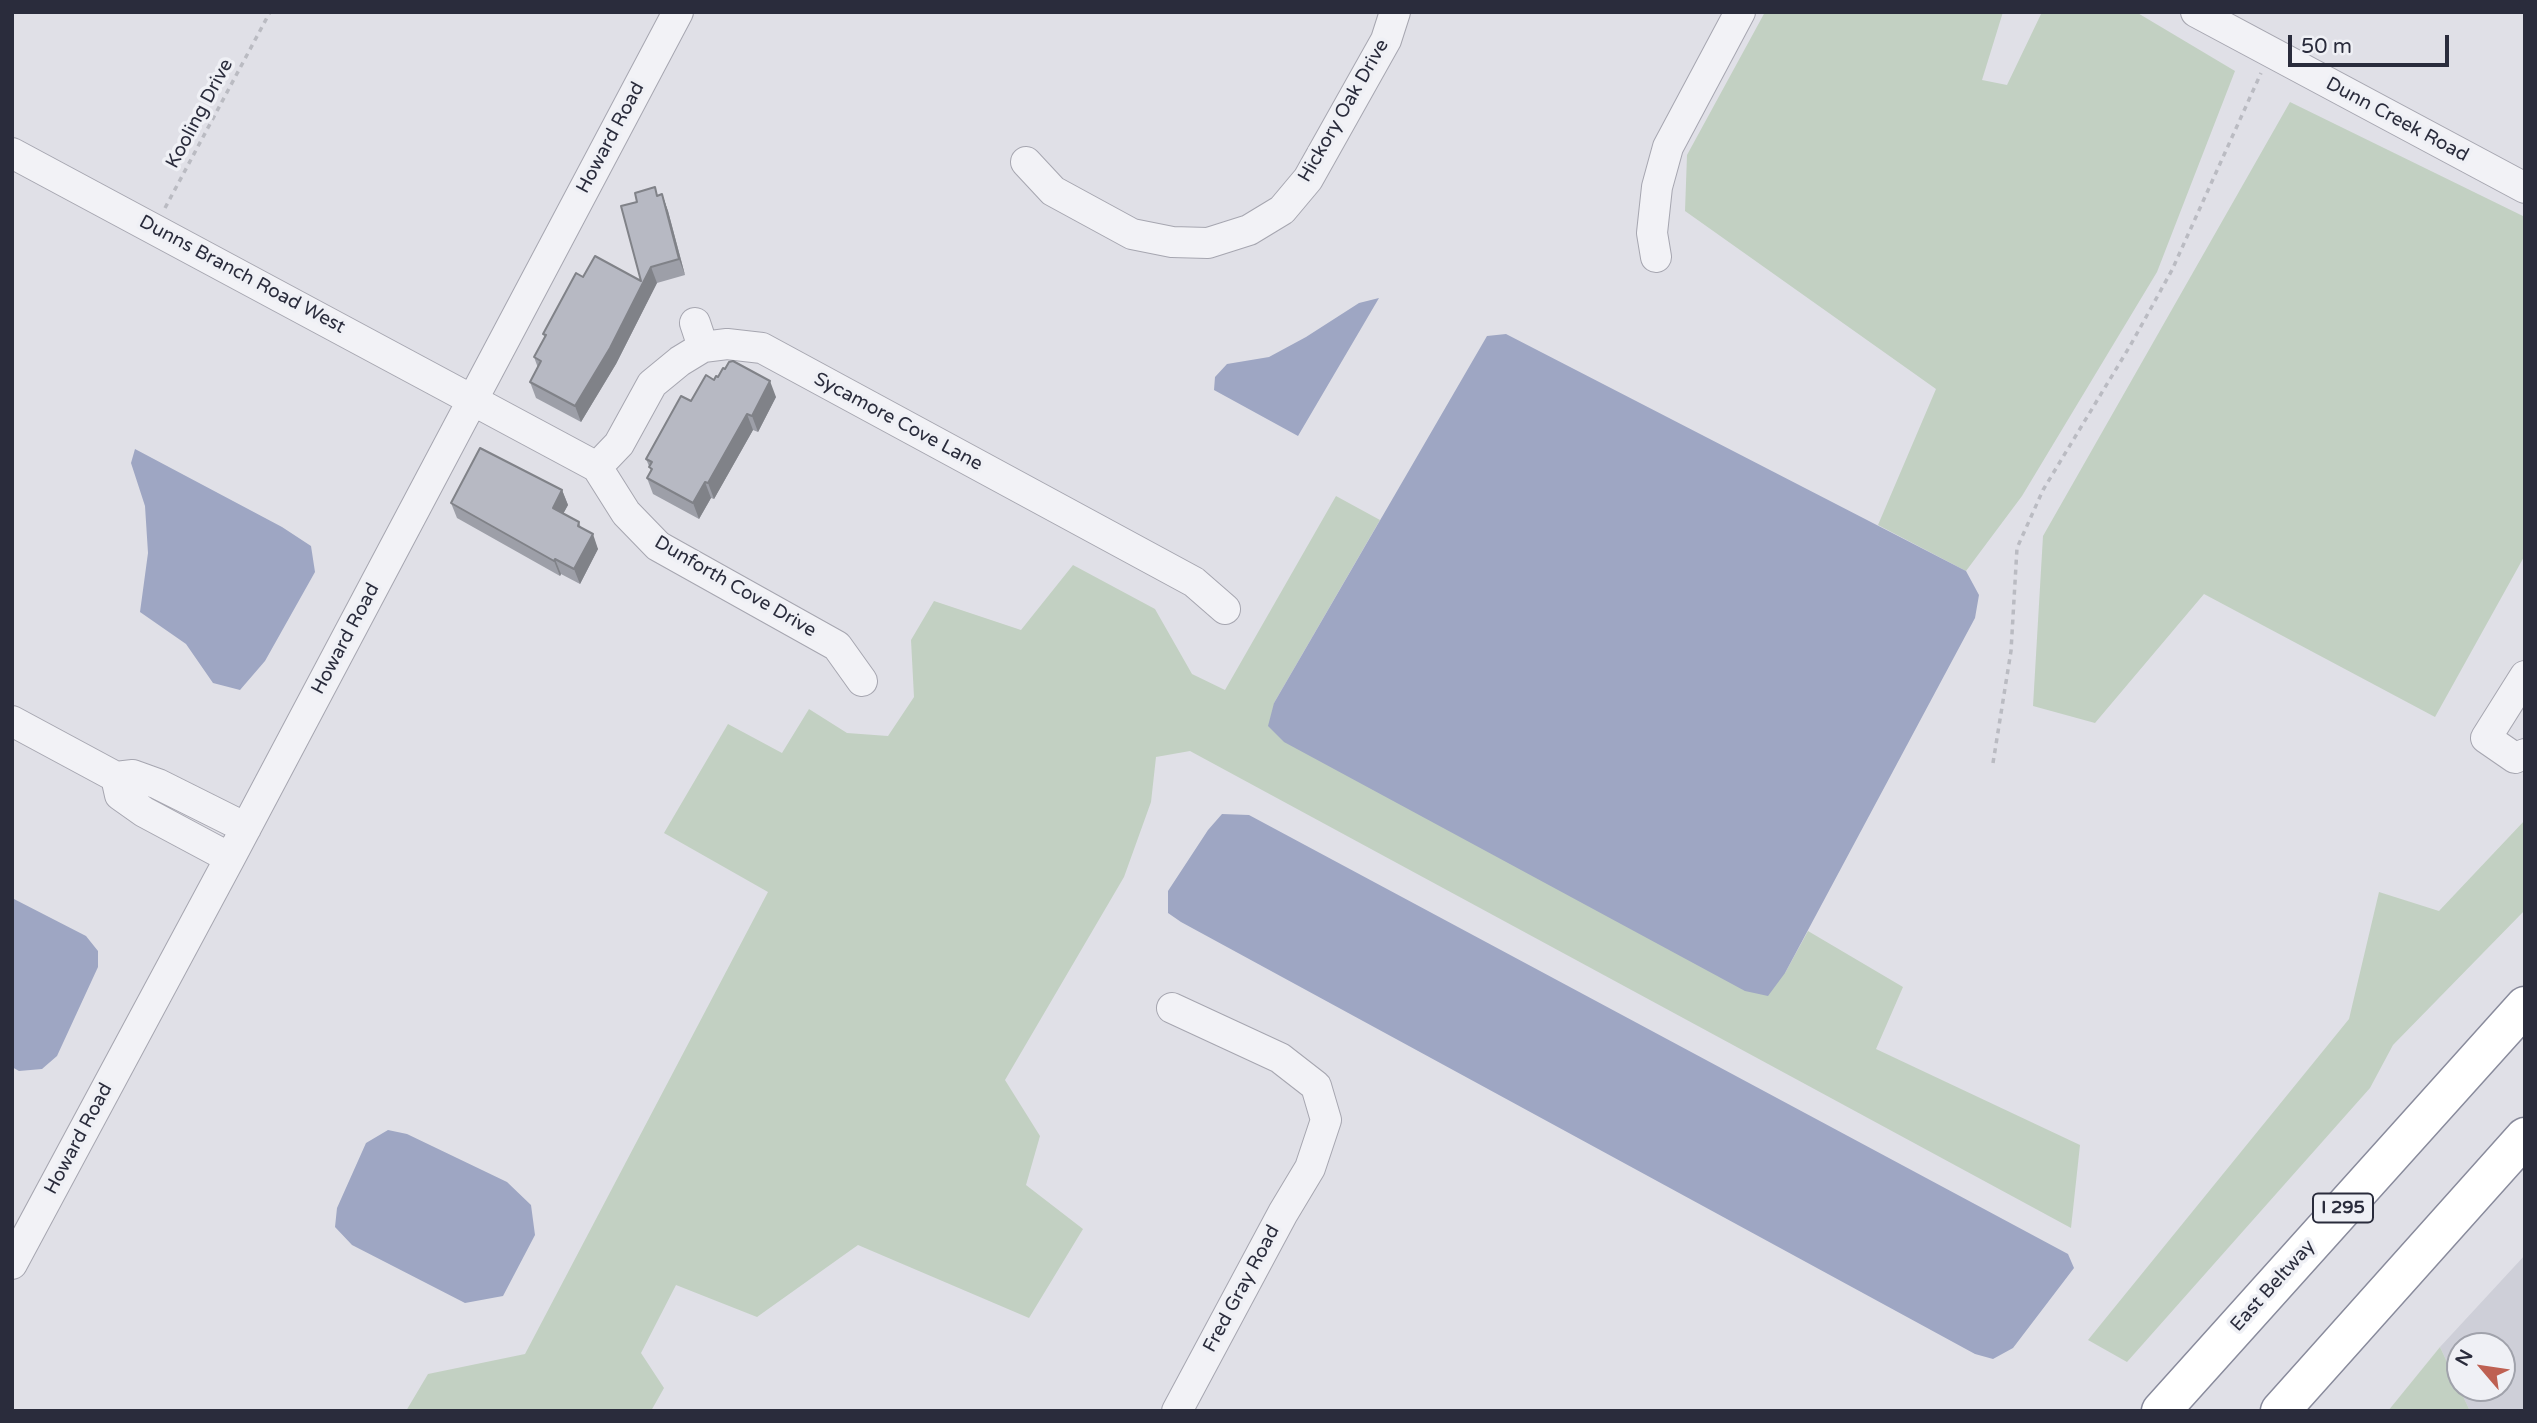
<!DOCTYPE html>
<html>
<head>
<meta charset="utf-8">
<style>
	body { margin:0 }
	#map { position:relative; width:2537px; height:1423px; overflow:hidden; background:#e0e0e7; font-family:"Varela Round",sans-serif }
	canvas { display:block }
	.frame { position:absolute; inset:0; border:14px solid #2a2c3c; pointer-events:none }
	.north { position:absolute; left:2446px; top:1332px; width:70px; height:70px; box-sizing:border-box; background:#eff0f5; border:2px solid #a0a2ab; border-radius:50%; rotate:299deg; font-size:19px; font-weight:700; line-height:28px; text-align:center; color:#2a2c3c }
	.north::after { content:''; display:block; margin:auto; width:24px; height:32px; background:#be6052; clip-path:polygon(50% 0,100% 100%,50% 72%,0 100%) }
	.scale { position:absolute; left:2288px; top:35px; width:161px; height:32px; box-sizing:border-box; border:4px solid #2a2c3c; border-top:0; padding-left:9px; font-size:21px; line-height:24px; white-space:nowrap; color:#2a2c3c; -webkit-text-stroke:5px #eff0f5; paint-order:stroke }
</style>
</head>
<body>
<div id="map">
<canvas width="2537" height="1423"></canvas>
<div class="frame"></div>
<div class="north">N</div>
<div class="scale">50 m</div>
</div>
<script>
const context = document.querySelector('canvas').getContext('2d');
context.lineJoin = 'round';
function paint(path, color) {
  context.fillStyle = color;
  context.fill(path, 'evenodd');
}
function toPath(rows) {
  const path = new Path2D();
  for (const r of rows) {
    path.moveTo(r[0], r[1]);
    for (let i = 2; i < r.length; i += 2) path.lineTo(r[i], r[i + 1]);
  }
  return path;
}
function stroke(path, color, width, dash) {
  context.strokeStyle = color;
  context.lineWidth = width;
  context.lineCap = dash ? 'butt' : 'round';
  context.setLineDash(dash || []);
  context.stroke(path);
}
function write(font, color, halo, rows, align = 'center') {
  context.font = font + ' "Varela Round",sans-serif';
  context.lineWidth = 7;
  context.setLineDash([]);
  context.textBaseline = 'middle';
  context.strokeStyle = halo;
  context.fillStyle = color;
  for (const [text, x, y, turn = 0] of rows) {
    context.save();
    context.translate(x, y);
    context.rotate((+turn || 0) * Math.PI / 180);
    context.textAlign = isNaN(turn) ? turn : align;
    if (halo) context.strokeText(text, 0, 0);
    context.fillText(text, 0, 0);
    context.restore();
  }
}
const built = toPath([
	[2525,1255,2525,1411,2470,1411,2440,1347],
	[2460,1346,2502,1346,2502,1388,2460,1388]
]);
const green = toPath([
	[1765,12,2003,12,1982,80,2007,85,2042,12,2136,12,2235,71,2157,272,2022,496,1966,571,1878,525,1936,389,1685,211,1687,155],
	[2290,102,2525,217,2525,555,2435,717,2204,594,2095,723,2033,706,2043,536],
	[1336,496,1380,520,1274,703,1785,973,1808,931,1903,987,1876,1049,2080,1145,2071,1228,1190,751,1156,757,1151,802,1124,877,1005,1080,1040,1136,1026,1185,1083,1229,1029,1318,858,1245,757,1317,676,1285,641,1353,664,1388,651,1411,406,1411,428,1374,525,1354,768,892,664,833,728,724,782,753,809,709,847,733,888,736,914,697,911,640,934,601,1021,630,1073,565,1155,609,1192,674,1225,690],
	[2525,820,2525,910,2393,1045,2370,1088,2127,1362,2088,1340,2349,1019,2379,892,2439,911],
	[2440,1347,2470,1411,2388,1411]
]);
const water = toPath([
	[1379,298,1298,436,1214,390,1215,377,1227,364,1269,357,1306,337,1359,303],
	[1506,334,1966,571,1979,595,1975,618,1785,973,1768,996,1745,991,1284,742,1268,726,1274,703,1487,336],
	[135,449,282,527,311,546,315,572,265,661,240,690,213,683,186,644,140,612,148,553,145,506,131,463],
	[1222,814,1249,815,2068,1254,2074,1268,2013,1348,1993,1359,1975,1354,1181,922,1168,913,1168,891,1208,830],
	[12,898,86,936,98,951,98,967,57,1056,42,1069,19,1071,12,1067],
	[388,1130,407,1134,507,1182,531,1205,535,1235,503,1296,465,1303,352,1245,335,1227,337,1208,366,1143]
]);
const path = toPath([
	[165,208,270,12],
	[1993,763,2011,651,2017,548,2043,490,2130,346,2172,270,2261,73]
]);
const minor = toPath([
	[2196,12,2525,188],
	[12,153,597,467,626,513,658,546,837,646,862,681],
	[1026,162,1053,191,1132,234,1172,242,1208,243,1249,230,1282,210,1308,179,1386,40,1395,12],
	[1656,257,1652,233,1657,187,1668,147,1740,12],
	[695,323,703,347],
	[597,467,619,444,652,384,680,361,703,347,727,344,762,348,1194,582,1225,609],
	[2525,676,2486,738,2515,758,2525,754],
	[12,721,116,777,133,775,158,784,246,828],
	[116,777,120,795,144,812,230,858],
	[1172,1008,1280,1058,1316,1086,1326,1120,1310,1168,1283,1213,1177,1411],
	[12,1264,230,858,678,12]
]);
const highway = toPath([
	[2161,1411,2525,1006],
	[2280,1411,2525,1137]
]);
const wall = toPath([
	[662,194,668,211,685,275,657,283,616,364,581,422,536,398,530,382,538,368,534,357,545,338,543,334,583,277,641,281,658,195],
	[714,380,776,397,758,432,753,430,714,499,711,498,699,519,653,494,647,478,651,471,646,459,691,401],
	[562,490,568,505,563,514,579,522,581,528,598,549,580,584,561,574,560,576,457,518,451,503]
]);
const shadedWall = toPath([
	[662,194,668,211,685,275,679,259],
	[651,267,657,283,616,364,581,422,575,406],
	[770,381,776,397,758,432,752,416],
	[747,414,753,430,714,499,708,483],
	[705,482,711,498,699,519,693,503],
	[562,490,568,505,558,523,553,508],
	[593,534,598,549,580,584,574,569],
	[555,559,561,574,560,576,554,561]
]);
const building = toPath([
	[655,187,657,196,662,194,679,259,651,267,610,348,575,406,530,382,541,361,534,357,546,335,543,334,576,273,583,277,595,256,641,281,621,206,637,202,635,193,655,187],
	[733,361,770,381,752,416,747,414,708,483,705,482,693,503,647,478,652,469,649,467,652,462,646,459,681,396,691,401,706,375,714,380,716,376,718,377,723,368,725,369,729,362,733,361],
	[480,448,562,490,553,508,579,522,578,526,593,534,574,569,555,559,554,561,451,503,480,448]
]);
const shields = [
	[2343,1208,60]
];
const shieldNames = [
	["I 295",2343,1208]
];
const streetNames = [
	["Hickory Oak Drive",1344,111,-60],
	["Kooling Drive",200,114,-62],
	["Dunn Creek Road",2397,120,28],
	["Howard Road",611,138,-62],
	["Dunns Branch Road West",242,275,28],
	["Sycamore Cove Lane",898,422,28],
	["Dunforth Cove Drive",735,587,30],
	["Howard Road",346,639,-62],
	["Howard Road",79,1139,-62],
	["East Beltway",2273,1286,-48],
	["Fred Gray Road",1242,1289,-62]
];
paint(built, '#cecfd8');
paint(green, '#c2d0c2');
paint(water, '#9ea6c3');
stroke(minor, '#a6a6b0', 32);
stroke(highway, '#898b9c', 41);
stroke(path, '#babbc2', 3.5, [5, 5]);
stroke(minor, '#f2f2f6', 30);
stroke(highway, '#fff', 38);
paint(wall, '#9d9fa8');
paint(shadedWall, '#808288');
paint(building, '#b7b9c3');
stroke(building, '#808288', 2);
for (const [x, y, w] of shields) {
  const box = new Path2D();
  box.roundRect(x - w / 2, y - 14.5, w, 29, 5);
  context.fillStyle = '#eff0f5';
  context.fill(box);
  stroke(box, '#2a2c3c', 2);
}
write('bold 18px', '#2a2c3c', null, shieldNames);
write('19px', '#2a2c3c', '#eff0f5', streetNames);
</script>
</body>
</html>
